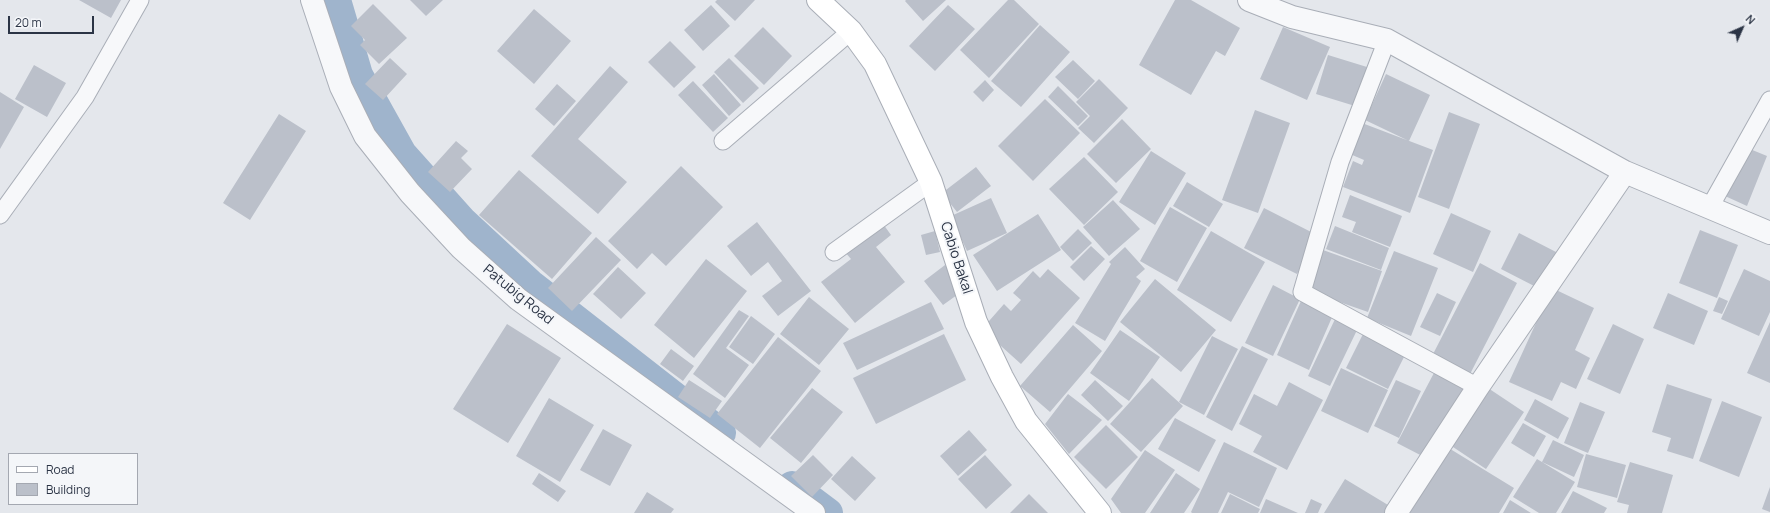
<!DOCTYPE html>
<html>
<head>
<meta charset="utf-8">
<style>
	body { margin:0 }
	#map { position:relative; width:1770px; height:513px; overflow:hidden; background:#e4e7ec; font-family:Manrope,sans-serif }
	canvas { display:block }
	.legend { position:absolute; left:8px; top:453px; width:130px; height:52px; box-sizing:border-box; background:#f4f6f9; border:1px solid #a4a8b1; margin:0; padding:5px 7px; list-style:none; font-size:12px; color:#2b3445 }
	.legend li { display:flex; align-items:center; gap:8px; height:20px }
	.legend b { width:20px; border:1px solid #a4a8b1 }
	.north { position:absolute; left:1722px; top:8px; width:40px; height:40px; -webkit-text-stroke:3px #f4f6f9; paint-order:stroke; rotate:45deg; font-size:11px; font-weight:700; line-height:16px; text-align:center; color:#2b3445 }
	.north::after { content:''; display:block; margin:auto; width:14px; height:18px; background:#2b3445; clip-path:polygon(50% 0,100% 100%,50% 72%,0 100%) }
	.scale { position:absolute; left:8px; top:16px; width:86px; height:18px; box-sizing:border-box; border:2px solid #2b3445; border-top:0; padding-left:5px; font-size:12px; line-height:14px; white-space:nowrap; color:#2b3445; -webkit-text-stroke:3px #f4f6f9; paint-order:stroke }
</style>
</head>
<body>
<div id="map">
<canvas width="1770" height="513"></canvas>
<ul class="legend">
<li><b style="height:5px;background:#fff"></b>Road</li>
<li><b style="height:11px;background:#bbc0ca"></b>Building</li>
</ul>
<div class="north">N</div>
<div class="scale">20 m</div>
</div>
<script>
const context = document.querySelector('canvas').getContext('2d');
context.lineJoin = 'round';
function toPath(rows) {
  const path = new Path2D();
  for (const r of rows) {
    path.moveTo(r[0], r[1]);
    for (let i = 2; i < r.length; i += 2) path.lineTo(r[i], r[i + 1]);
  }
  return path;
}
function stroke(path, color, width, dash) {
  context.strokeStyle = color;
  context.lineWidth = width;
  context.lineCap = dash ? 'butt' : 'round';
  context.setLineDash(dash || []);
  context.stroke(path);
}
function paint(path, color) {
  context.fillStyle = color;
  context.fill(path, 'evenodd');
}
function write(font, color, halo, rows, align = 'center') {
  context.font = font + ' Manrope,sans-serif';
  context.lineWidth = 4;
  context.setLineDash([]);
  context.textBaseline = 'middle';
  context.strokeStyle = halo;
  context.fillStyle = color;
  for (const [text, x, y, turn = 0] of rows) {
    context.save();
    context.translate(x, y);
    context.rotate((+turn || 0) * Math.PI / 180);
    context.textAlign = isNaN(turn) ? turn : align;
    if (halo) context.strokeText(text, 0, 0);
    context.fillText(text, 0, 0);
    context.restore();
  }
}
const canal = toPath([
	[336,0,358,75,402,154,462,221,530,284,721,433],
	[792,486,828,513]
]);
const building = toPath([
	[79,0,121,0,111,18],
	[410,0,443,0,426,16],
	[717,0,755,0,735,21,715,2],
	[906,0,946,0,923,21,905,1],
	[1008,0,1014,0,1039,24,989,78,960,50],
	[1175,0,1191,0,1240,28,1225,56,1216,51,1191,95,1139,65],
	[373,4,407,38,379,64,360,45,365,40,351,26],
	[711,5,730,26,703,51,684,30],
	[948,5,975,29,935,71,909,46],
	[534,9,571,41,534,84,497,51],
	[1040,25,1070,52,1021,107,991,81],
	[763,27,792,56,764,85,734,56],
	[1283,27,1330,47,1307,100,1260,79],
	[670,41,696,67,674,88,648,62],
	[1328,55,1367,67,1355,106,1316,94],
	[390,58,407,74,383,100,365,84],
	[729,58,759,88,743,103,714,72],
	[1073,60,1095,81,1078,99,1055,77],
	[34,65,66,83,47,117,15,99],
	[610,66,628,82,578,139,627,182,598,214,531,156],
	[714,74,741,105,729,116,702,85],
	[1386,74,1430,95,1409,141,1365,120],
	[1099,79,1128,108,1094,143,1078,128,1090,116,1076,102],
	[985,80,994,90,983,102,973,92],
	[693,81,728,118,713,132,678,95],
	[557,84,576,101,554,126,535,109],
	[1058,86,1088,116,1078,126,1048,97],
	[0,92,24,107,0,149],
	[1045,99,1080,133,1033,181,998,146],
	[1255,110,1290,123,1258,213,1222,200],
	[1449,112,1480,124,1449,209,1418,197],
	[279,114,306,131,250,220,223,203],
	[1122,119,1151,149,1116,183,1087,154],
	[1362,123,1433,150,1410,213,1343,187,1353,161,1362,165,1364,160,1350,154],
	[456,141,468,151,461,158,472,169,450,192,428,172],
	[1745,147,1767,156,1747,206,1725,196],
	[1151,151,1186,173,1155,225,1119,202],
	[1084,157,1118,192,1084,225,1049,189],
	[681,166,723,207,666,266,652,253,637,269,608,241],
	[976,167,991,186,957,212,942,193],
	[519,170,592,233,552,279,479,215],
	[1187,182,1223,204,1209,227,1173,206],
	[1350,195,1402,216,1390,247,1352,232,1356,222,1342,217],
	[991,198,1007,233,967,251,951,216],
	[1113,200,1140,229,1109,256,1083,227],
	[1170,207,1207,228,1177,282,1140,261],
	[1264,208,1317,235,1297,274,1244,248],
	[1451,213,1491,231,1473,272,1433,254],
	[1038,214,1061,250,997,291,973,255],
	[881,221,891,235,876,247,905,282,855,323,821,282,851,259,844,251],
	[757,222,811,291,778,316,762,296,782,281,768,262,751,276,727,246],
	[1335,226,1389,248,1381,270,1326,249],
	[1078,229,1092,243,1073,261,1060,247],
	[1700,230,1738,245,1717,298,1679,283],
	[935,231,940,252,926,255,921,235],
	[1211,231,1265,262,1231,322,1177,290],
	[1519,233,1558,253,1540,289,1501,269],
	[596,237,621,260,572,311,548,288],
	[1091,246,1105,259,1084,281,1070,267],
	[1125,247,1145,269,1136,277,1141,281,1105,341,1075,323,1111,264,1109,262],
	[1323,250,1382,271,1368,312,1308,291],
	[1394,251,1438,268,1411,336,1367,318],
	[706,259,747,291,694,358,654,325],
	[1480,263,1517,283,1469,376,1432,356],
	[945,265,964,290,943,305,924,281],
	[618,267,646,293,621,319,593,294],
	[1048,269,1080,298,1021,364,982,329,1004,304,1011,311,1021,300,1013,293,1033,271,1040,278],
	[1744,269,1770,281,1770,312,1759,336,1721,319],
	[1155,279,1216,330,1181,372,1120,322],
	[1273,285,1300,299,1273,356,1245,343],
	[1552,288,1594,308,1575,350,1590,358,1576,389,1561,382,1552,401,1509,382],
	[1437,293,1456,302,1440,336,1420,327],
	[1668,293,1708,311,1694,345,1653,328],
	[809,297,849,329,819,365,780,334],
	[1719,297,1728,301,1722,314,1713,311],
	[1301,301,1333,315,1309,370,1277,355],
	[931,302,944,329,857,370,843,343],
	[739,310,749,316,726,348,749,365,725,398,693,374],
	[751,316,775,334,753,364,729,347],
	[1336,317,1358,328,1330,386,1308,376],
	[1770,322,1770,383,1747,373],
	[507,324,561,358,508,443,453,409],
	[1613,324,1644,339,1620,394,1587,379],
	[1073,325,1102,351,1050,412,1020,386],
	[1120,330,1160,357,1129,401,1090,373],
	[1365,330,1407,351,1388,389,1346,368],
	[944,334,966,380,876,424,853,378],
	[1212,336,1238,349,1204,415,1179,402],
	[778,337,821,371,760,448,717,414],
	[1242,346,1268,359,1232,431,1206,417],
	[671,349,694,366,683,381,660,364],
	[1341,368,1388,390,1368,433,1321,411],
	[1435,371,1465,387,1428,459,1397,443],
	[1152,378,1183,406,1141,452,1110,424],
	[689,380,722,401,710,418,678,397],
	[1095,380,1123,406,1108,421,1081,395],
	[1396,380,1421,391,1399,438,1374,426],
	[1289,382,1323,400,1287,470,1253,452,1262,436,1239,424,1254,394,1277,406],
	[1667,384,1712,399,1693,459,1667,451,1671,438,1652,432],
	[812,388,843,412,801,463,770,438],
	[1488,388,1524,412,1486,469,1450,445],
	[1068,394,1102,420,1069,454,1045,424],
	[549,398,594,425,560,482,516,456],
	[1535,399,1569,418,1558,439,1524,420],
	[1722,401,1762,417,1739,477,1699,461],
	[1580,402,1605,412,1588,453,1564,443],
	[1175,418,1216,440,1199,472,1158,449],
	[1523,423,1546,436,1534,457,1511,443],
	[1106,425,1138,457,1106,489,1074,457],
	[603,429,632,445,610,486,580,470],
	[969,430,987,450,958,476,940,456],
	[1553,440,1584,455,1574,477,1542,462],
	[1224,442,1277,468,1259,507,1228,492,1218,513,1192,513,1191,512],
	[1447,447,1514,488,1499,513,1407,513],
	[1145,450,1175,470,1145,513,1121,513,1111,499],
	[1586,454,1626,465,1617,498,1577,487],
	[813,455,833,475,812,497,791,476],
	[985,455,1012,485,986,509,958,479],
	[852,456,876,478,855,501,831,479],
	[1537,459,1575,482,1556,513,1539,513,1513,497],
	[1630,462,1673,475,1662,513,1627,513,1629,505,1617,502],
	[539,473,566,491,558,502,532,484],
	[1176,473,1200,489,1184,513,1150,513],
	[1345,479,1393,508,1390,513,1324,513],
	[1770,487,1770,512,1762,509],
	[1573,491,1607,508,1604,513,1561,513],
	[647,492,674,509,671,513,634,513],
	[1029,494,1048,513,1010,513],
	[1230,494,1260,509,1258,513,1221,513],
	[1266,499,1298,513,1260,513],
	[1311,499,1322,504,1318,513,1305,513],
	[1510,500,1531,513,1503,513]
]);
const lane = toPath([
	[1387,40,1340,162,1302,292,1478,387],
	[723,141,851,31],
	[1710,207,1770,100],
	[0,215,85,97,140,0],
	[834,252,931,182]
]);
const street = toPath([
	[312,0,341,87,365,136,410,193,461,248,518,299,814,513],
	[1249,0,1292,17,1387,40,1625,172,1770,233],
	[1396,513,1478,387,1625,172]
]);
const secondary = toPath([
	[818,0,851,31,875,64,931,182,976,322,1002,377,1026,421,1100,513]
]);
const streetNames = [
	["Cabio Bakal",956,258,72],
	["Patubig Road",518,295,39]
];
stroke(canal, '#9fb4cc', 30);
paint(building, '#bbc0ca');
stroke(lane, '#a9aeb7', 19);
stroke(street, '#a9aeb7', 24);
stroke(secondary, '#a9aeb7', 24);
stroke(lane, '#f7f8fa', 17);
stroke(street, '#f7f8fa', 22);
stroke(secondary, '#fff', 22);
write('14px', '#2b3445', '#f4f6f9', streetNames);
</script>
</body>
</html>
